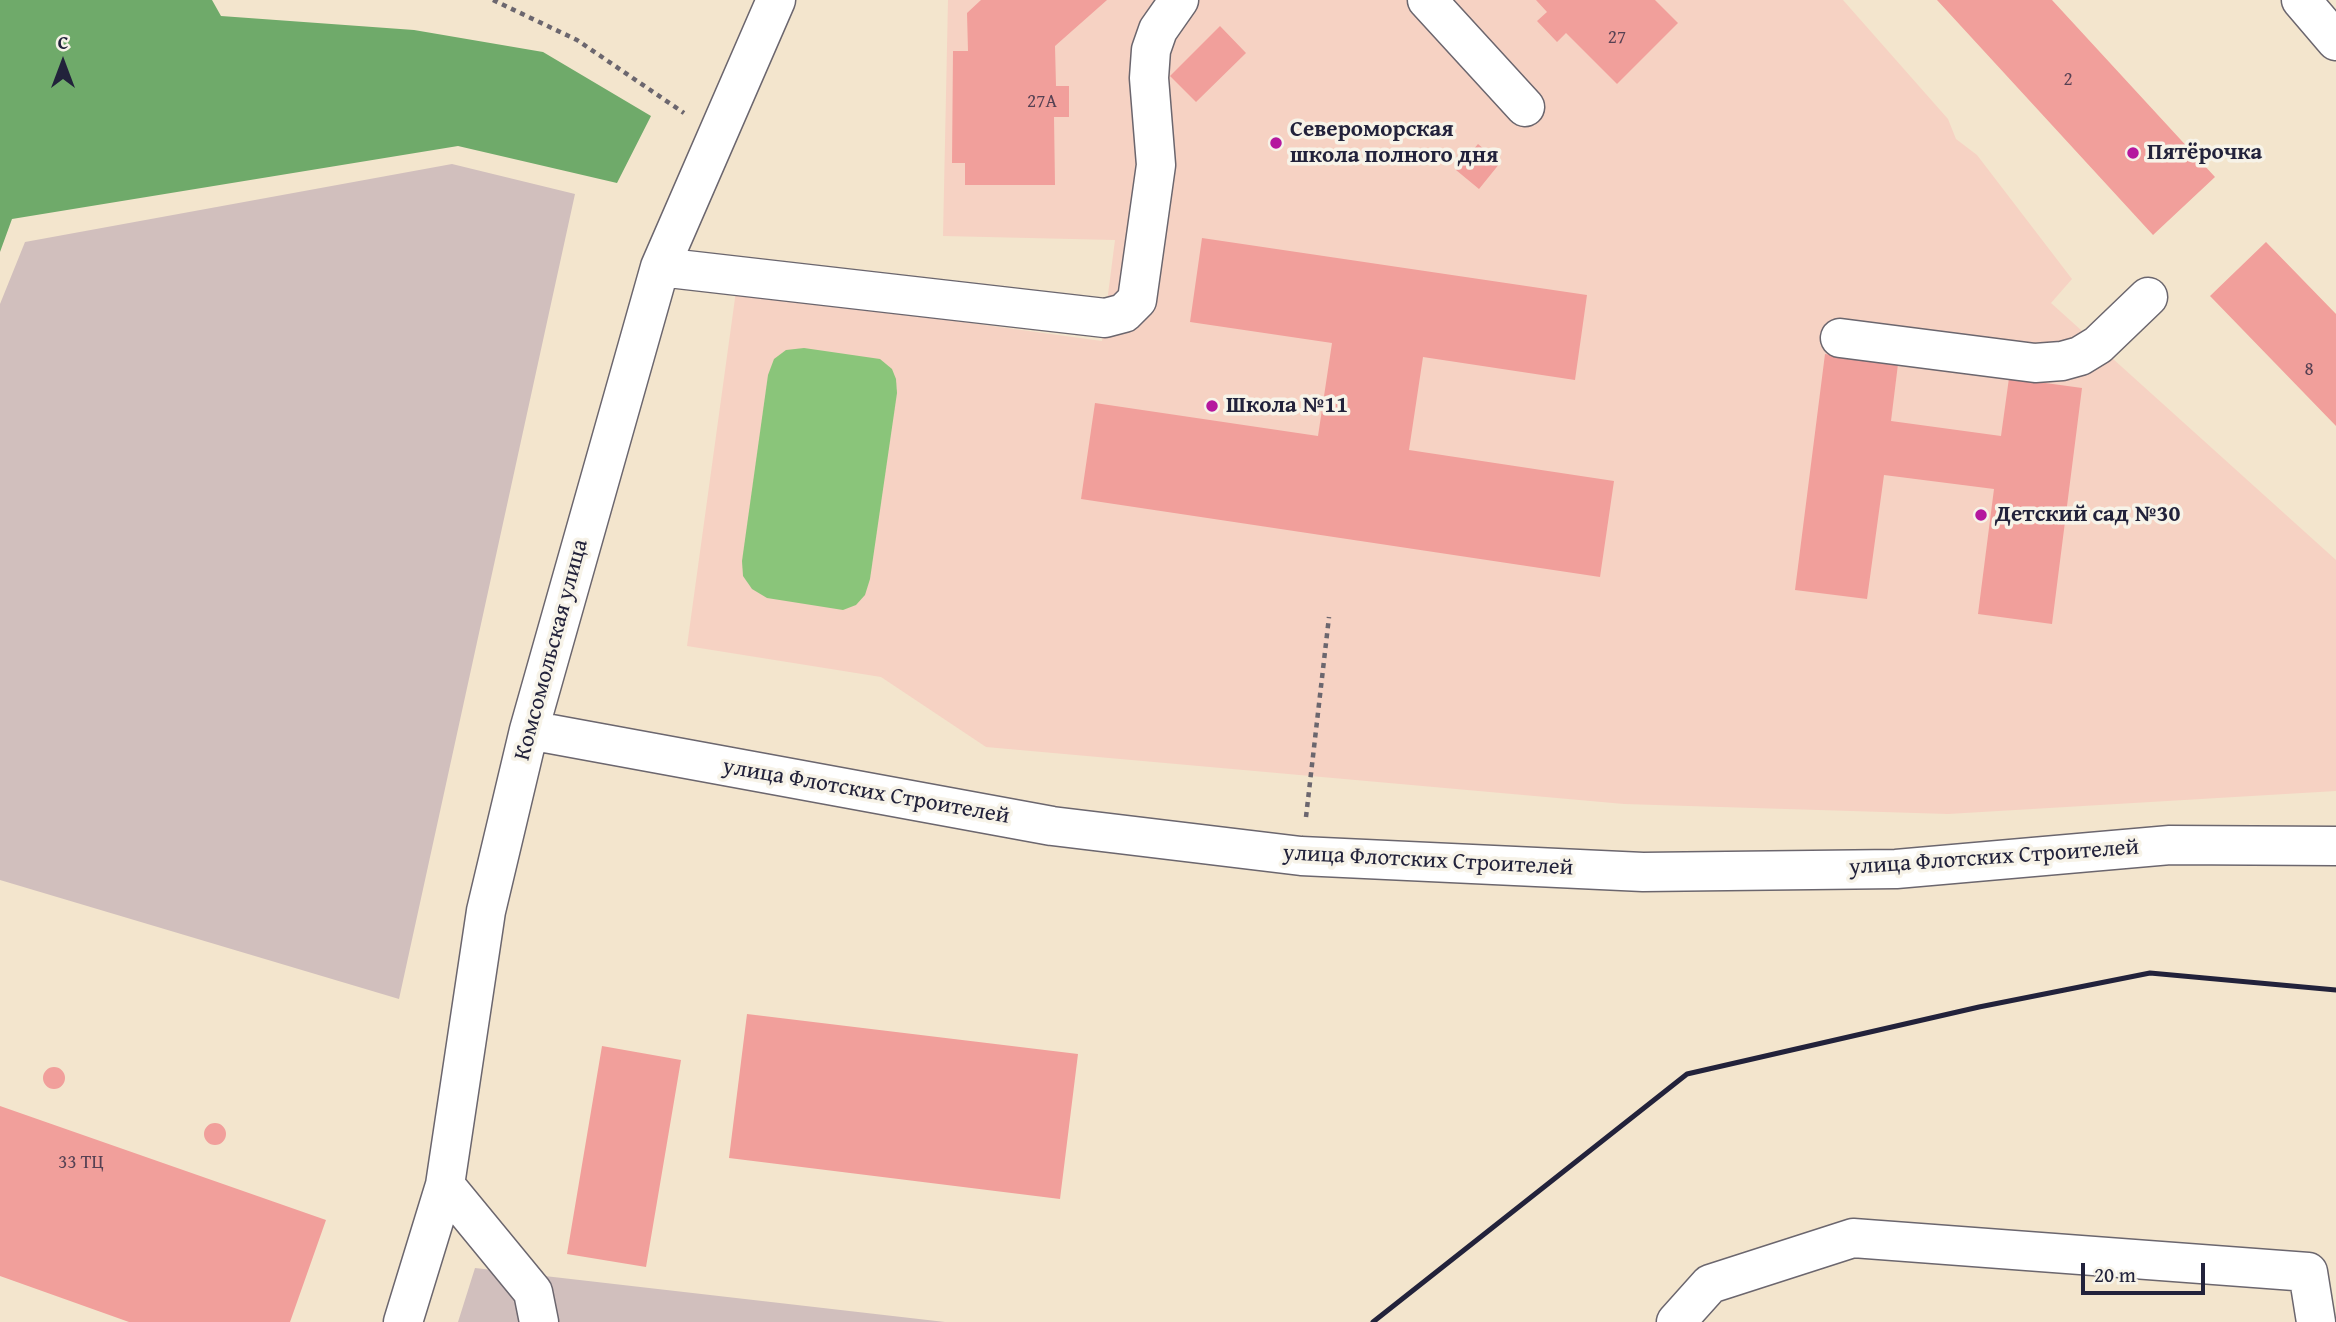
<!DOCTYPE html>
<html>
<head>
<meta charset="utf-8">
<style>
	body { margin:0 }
	#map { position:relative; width:2336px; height:1322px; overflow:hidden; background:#f3e5cd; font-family:"Gentium Book Plus",serif }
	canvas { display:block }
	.north { position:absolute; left:28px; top:28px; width:70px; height:70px; -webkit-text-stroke:5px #f7f3e8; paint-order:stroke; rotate:0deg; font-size:19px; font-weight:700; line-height:28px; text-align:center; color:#22223b }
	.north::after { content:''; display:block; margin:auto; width:24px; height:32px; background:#22223b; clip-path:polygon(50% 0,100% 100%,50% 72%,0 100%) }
	.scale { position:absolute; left:2081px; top:1263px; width:124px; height:32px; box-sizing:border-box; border:4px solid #22223b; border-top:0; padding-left:9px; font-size:21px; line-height:24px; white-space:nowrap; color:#22223b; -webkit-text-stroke:5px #f7f3e8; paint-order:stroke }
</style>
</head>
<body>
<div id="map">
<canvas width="2336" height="1322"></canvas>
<div class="north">С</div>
<div class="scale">20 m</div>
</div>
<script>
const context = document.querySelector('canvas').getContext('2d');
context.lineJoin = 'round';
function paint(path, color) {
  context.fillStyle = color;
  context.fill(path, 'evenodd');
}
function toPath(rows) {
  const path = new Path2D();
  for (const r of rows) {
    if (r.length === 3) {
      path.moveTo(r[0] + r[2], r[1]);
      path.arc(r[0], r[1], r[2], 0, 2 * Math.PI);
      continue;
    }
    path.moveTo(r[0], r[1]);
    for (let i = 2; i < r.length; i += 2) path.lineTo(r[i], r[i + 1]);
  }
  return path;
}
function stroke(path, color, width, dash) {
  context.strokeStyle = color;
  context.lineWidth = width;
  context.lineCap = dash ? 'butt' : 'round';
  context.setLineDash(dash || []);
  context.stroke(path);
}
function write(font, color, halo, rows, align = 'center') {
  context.font = font + ' "Gentium Book Plus",serif';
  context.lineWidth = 7;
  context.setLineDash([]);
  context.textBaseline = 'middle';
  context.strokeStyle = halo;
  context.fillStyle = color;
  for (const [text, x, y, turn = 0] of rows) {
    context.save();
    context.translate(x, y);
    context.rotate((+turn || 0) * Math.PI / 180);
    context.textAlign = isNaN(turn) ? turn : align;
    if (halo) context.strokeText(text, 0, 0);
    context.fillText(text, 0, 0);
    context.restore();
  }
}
const built = toPath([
	[948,0,1843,0,1948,119,1956,139,1977,155,2072,279,2051,303,2336,560,2336,791,1948,814,1624,804,986,747,881,677,687,646,736,291,1102,341,1115,240,943,236]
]);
const industrial = toPath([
	[452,164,575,194,399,999,0,880,0,304,25,242],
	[475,1268,945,1322,458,1322]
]);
const green = toPath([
	[804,348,880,359,892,369,896,379,897,393,870,579,865,595,856,605,843,610,767,598,752,589,743,576,742,561,768,375,774,359,786,350]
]);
const forest = toPath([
	[0,0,212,0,221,16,414,30,543,52,651,116,617,183,458,146,12,219,0,252]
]);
const building = toPath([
	[981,0,1107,0,1055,46,1056,86,1069,86,1069,117,1054,117,1055,185,965,185,965,163,952,163,953,51,968,51,967,13],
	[1536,0,1655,0,1678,23,1617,84,1566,33,1557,42,1537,21,1547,12],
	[1937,0,2052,0,2215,177,2153,235],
	[1220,26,1246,53,1196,102,1170,76],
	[1478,144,1500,163,1479,189,1456,170],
	[1202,238,1587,295,1575,380,1423,357,1409,450,1614,481,1600,577,1081,499,1095,403,1318,436,1332,343,1190,322],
	[2266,242,2336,314,2336,426,2210,296],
	[1825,354,1898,364,1891,421,2001,436,2009,378,2082,388,2052,624,1978,614,1994,489,1884,475,1867,599,1795,590],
	[747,1014,1078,1054,1060,1199,729,1158],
	[602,1046,681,1060,646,1267,567,1254],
	[54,1078,11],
	[0,1106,326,1220,290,1322,129,1322,0,1276],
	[215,1134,11]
]);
const path = toPath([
	[493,0,577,40,684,113],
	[1306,817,1329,617]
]);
const minor = toPath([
	[1427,0,1525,107],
	[2301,0,2336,41],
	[660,267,1105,318,1124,313,1137,300,1156,165,1149,78,1151,50,1158,30,1179,0],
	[1840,338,2035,363,2062,361,2080,356,2098,345,2148,297],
	[529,730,1052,826,1301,856,1643,872,1896,869,2170,845,2336,846],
	[445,1185,533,1292,539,1322],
	[403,1322,445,1185,486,911,529,730,660,267,776,0],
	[1676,1322,1710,1284,1853,1238,2308,1272,2316,1322]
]);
const rail = toPath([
	[1373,1322,1687,1074,1979,1007,2150,973,2336,990]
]);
const markers = [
	[1276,143,7,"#b5179e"],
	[2133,153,7,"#b5179e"],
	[1212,406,7,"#b5179e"],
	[1981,515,7,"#b5179e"]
];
const numberNames = [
	["27",1617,38],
	["2",2068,80],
	["27А",1042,102],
	["8",2309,370],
	["33 ТЦ",81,1163]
];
const poiNames = [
	["Североморская",1290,130],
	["школа полного дня",1290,156],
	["Пятёрочка",2147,153],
	["Школа №11",1226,406],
	["Детский сад №30",1995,515]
];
const streetNames = [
	["Комсомольская улица",552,650,-75],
	["улица Флотских Строителей",866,792,10],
	["улица Флотских Строителей",1994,858,-4],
	["улица Флотских Строителей",1428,861,3]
];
paint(built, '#f6d2c3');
paint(industrial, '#d1bfbd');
paint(green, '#8ac57a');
paint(forest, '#6faa6a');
paint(building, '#f19f9b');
stroke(minor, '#6b666e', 41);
stroke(path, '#6b666e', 4.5, [5, 5]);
stroke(minor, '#fff', 38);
stroke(rail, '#22223b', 5);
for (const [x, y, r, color] of markers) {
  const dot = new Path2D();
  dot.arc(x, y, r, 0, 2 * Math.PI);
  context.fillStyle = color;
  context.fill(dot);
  stroke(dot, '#f7f3e8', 2.5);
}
write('19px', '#564153', null, numberNames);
write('bold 23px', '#22223b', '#f7f3e8', poiNames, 'left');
write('23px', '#22223b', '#f7f3e8', streetNames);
</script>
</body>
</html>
